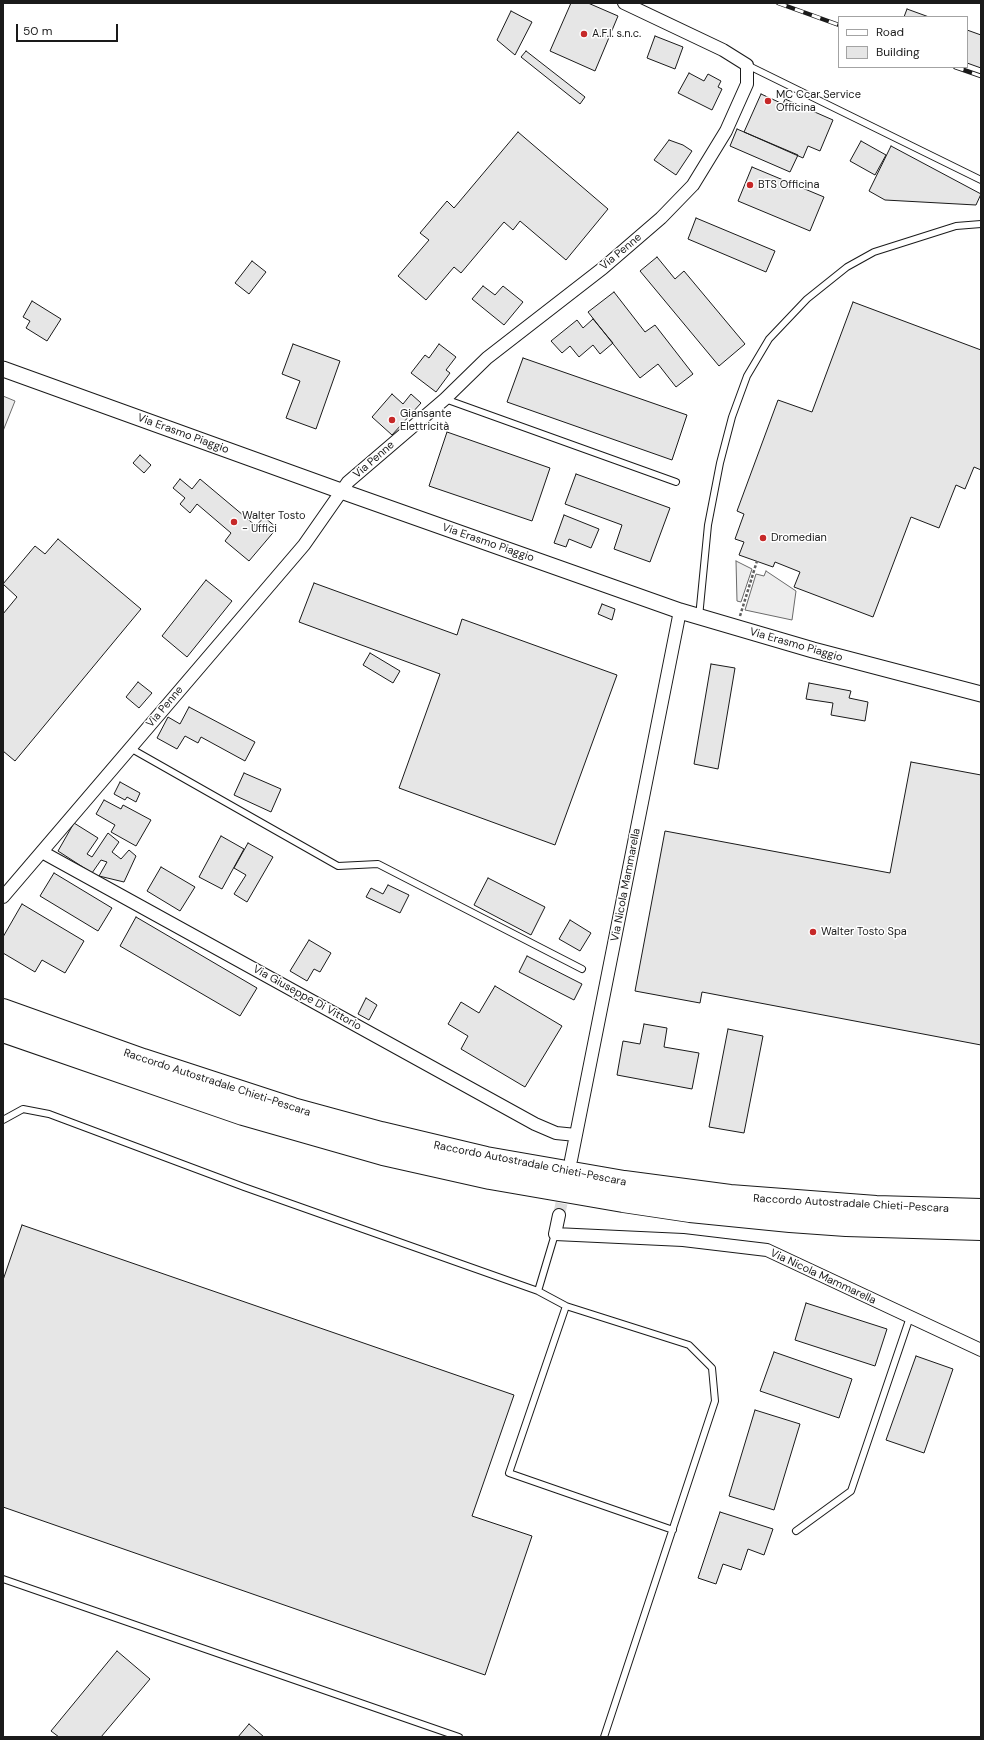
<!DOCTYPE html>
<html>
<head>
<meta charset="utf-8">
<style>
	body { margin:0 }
	#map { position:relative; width:984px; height:1740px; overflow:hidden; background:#fff; font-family:"DM Sans",sans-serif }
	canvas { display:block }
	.frame { position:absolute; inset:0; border:4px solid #1a1a1a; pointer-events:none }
	.legend { position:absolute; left:838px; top:16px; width:130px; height:52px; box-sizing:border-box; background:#fff; border:1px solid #a3a3a3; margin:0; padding:5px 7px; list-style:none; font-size:12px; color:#1a1a1a }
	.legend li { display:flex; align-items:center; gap:8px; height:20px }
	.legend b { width:20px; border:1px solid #a3a3a3 }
	.scale { position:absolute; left:16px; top:24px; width:102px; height:18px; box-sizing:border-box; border:2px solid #1a1a1a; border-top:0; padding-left:5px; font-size:12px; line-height:14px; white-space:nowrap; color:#1a1a1a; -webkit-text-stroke:3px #fff; paint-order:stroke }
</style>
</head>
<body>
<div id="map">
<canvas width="984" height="1740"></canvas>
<div class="frame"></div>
<ul class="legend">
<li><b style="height:5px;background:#fff"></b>Road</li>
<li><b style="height:11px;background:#e6e6e6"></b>Building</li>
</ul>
<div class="scale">50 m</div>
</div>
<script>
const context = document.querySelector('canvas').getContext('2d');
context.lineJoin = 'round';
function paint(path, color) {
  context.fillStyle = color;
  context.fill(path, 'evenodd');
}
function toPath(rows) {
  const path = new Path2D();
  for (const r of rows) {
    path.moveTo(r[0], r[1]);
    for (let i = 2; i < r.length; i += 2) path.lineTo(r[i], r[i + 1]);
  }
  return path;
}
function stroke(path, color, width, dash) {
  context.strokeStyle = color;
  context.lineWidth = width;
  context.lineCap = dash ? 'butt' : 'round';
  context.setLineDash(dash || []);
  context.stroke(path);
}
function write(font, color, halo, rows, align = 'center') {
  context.font = font + ' "DM Sans",sans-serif';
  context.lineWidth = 3;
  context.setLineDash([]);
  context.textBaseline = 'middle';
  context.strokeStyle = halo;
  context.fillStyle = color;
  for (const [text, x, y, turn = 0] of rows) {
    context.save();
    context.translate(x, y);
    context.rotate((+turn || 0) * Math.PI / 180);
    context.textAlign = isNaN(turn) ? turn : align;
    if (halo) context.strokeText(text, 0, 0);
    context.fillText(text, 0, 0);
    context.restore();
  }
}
const built = toPath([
	[3,396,15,401,3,431,3,396],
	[736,561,752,569,741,602,737,601,736,561],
	[766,571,796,591,792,620,745,610,756,574,764,576,766,571]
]);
const building = toPath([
	[571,3,588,3,618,16,595,71,550,51,571,3],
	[907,9,929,17,904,17,907,9],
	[511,11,532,22,515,55,497,40,511,11],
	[967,30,981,35,981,68,967,63,967,30],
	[655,36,683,47,675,69,647,58,655,36],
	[526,51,585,97,580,104,521,57,526,51],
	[689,73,704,81,708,74,721,81,718,87,722,89,712,110,678,93,689,73],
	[761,94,783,104,785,99,833,120,820,151,808,146,803,158,744,132,761,94],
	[737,129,798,155,790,172,730,146,737,129],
	[518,132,608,209,566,260,520,221,513,230,504,222,461,273,454,267,426,300,398,276,429,240,420,233,447,201,454,208,518,132],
	[669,140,683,145,692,151,676,175,654,160,669,140],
	[861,141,886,155,875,175,850,161,861,141],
	[891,146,981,194,976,205,885,200,869,191,891,146],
	[752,167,824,197,810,231,738,201,752,167],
	[696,218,775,251,766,272,688,239,696,218],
	[657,257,675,279,684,271,745,344,719,366,640,271,657,257],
	[252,261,266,272,249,294,235,283,252,261],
	[483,286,495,295,503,286,523,302,504,325,472,299,483,286],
	[614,292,645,332,655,325,693,374,676,387,658,364,640,378,588,312,614,292],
	[32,301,61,319,47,341,26,328,30,321,23,317,32,301],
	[853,302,981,350,981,470,974,467,965,489,956,485,939,528,911,517,873,617,794,587,800,572,775,562,773,567,739,555,744,542,735,539,744,514,737,511,778,400,812,412,853,302],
	[593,319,613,343,600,354,593,345,579,357,570,346,562,353,551,341,577,320,583,328,593,319],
	[293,344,340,361,316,429,286,418,300,381,282,374,293,344],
	[439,344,456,357,446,370,450,373,436,392,411,373,425,355,429,358,439,344],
	[523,358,687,415,672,460,507,402,523,358],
	[392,394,403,404,411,394,421,403,392,435,372,417,392,394],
	[447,432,550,468,532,521,429,486,447,432],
	[140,455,151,465,144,473,133,463,140,455],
	[576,474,670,508,650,562,614,549,622,525,565,504,576,474],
	[180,479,192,489,200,479,256,526,264,517,277,528,249,561,225,541,231,533,197,504,190,513,180,504,185,498,173,488,180,479],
	[564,515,599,529,591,548,569,539,566,547,554,543,564,515],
	[58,539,141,609,15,761,3,751,3,614,17,597,3,584,35,546,45,554,58,539],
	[206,580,232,601,187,657,162,636,206,580],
	[314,583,457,635,462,619,617,675,555,845,399,788,440,674,299,622,314,583],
	[602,604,615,609,612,620,598,614,602,604],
	[370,653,400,671,393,683,363,665,370,653],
	[711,664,735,668,718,769,694,764,711,664],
	[138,682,152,693,139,708,126,697,138,682],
	[809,683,851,691,849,698,868,702,865,721,831,715,833,703,806,699,809,683],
	[189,707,255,742,245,761,201,737,198,743,185,736,177,749,157,738,168,717,180,724,189,707],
	[911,762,981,775,981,1045,702,992,700,1003,635,991,665,831,890,873,911,762],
	[244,773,281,789,271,812,234,795,244,773],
	[120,782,140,793,136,802,127,797,125,800,114,794,120,782],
	[104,800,121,809,123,805,151,820,136,846,111,832,115,825,96,814,104,800],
	[74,823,98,838,87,854,92,857,108,833,119,842,112,852,121,859,129,850,136,856,124,882,99,876,107,862,101,860,92,873,58,851,74,823],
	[221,836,244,849,222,889,199,877,221,836],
	[248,843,273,857,247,902,234,894,246,875,234,868,248,843],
	[161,867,195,887,180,911,147,891,161,867],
	[54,873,112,908,98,931,40,896,54,873],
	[488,878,545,907,531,935,474,905,488,878],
	[388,885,409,895,400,913,366,897,371,888,383,894,388,885],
	[22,904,84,941,65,973,42,960,35,972,3,953,3,937,22,904],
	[136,917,257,988,240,1016,120,946,136,917],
	[570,920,591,933,580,951,559,939,570,920],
	[309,940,331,953,320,972,314,969,307,981,290,971,309,940],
	[527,956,582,984,574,1000,519,972,527,956],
	[495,986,562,1026,525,1087,461,1049,468,1036,448,1024,461,1002,479,1013,495,986],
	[366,998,377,1005,369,1020,358,1014,366,998],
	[644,1024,667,1028,664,1047,699,1053,692,1089,617,1075,623,1041,640,1044,644,1024],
	[728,1029,763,1036,744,1133,709,1127,728,1029],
	[22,1225,514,1395,472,1516,532,1536,485,1675,3,1507,3,1280,22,1225],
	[806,1303,887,1329,875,1366,795,1340,806,1303],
	[774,1352,852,1379,839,1418,760,1391,774,1352],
	[916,1356,953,1369,924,1453,886,1440,916,1356],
	[755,1410,800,1424,774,1510,729,1496,755,1410],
	[720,1512,773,1529,764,1555,748,1549,741,1570,723,1564,716,1584,698,1578,720,1512],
	[117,1651,150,1679,101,1737,59,1737,51,1731,117,1651],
	[249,1724,264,1737,238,1737,249,1724]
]);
const minorTunnel = toPath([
	[559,1215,565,1187]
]);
const path = toPath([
	[740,616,757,561]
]);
const service = toPath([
	[747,65,981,180],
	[445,399,676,482],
	[699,617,708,525,720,463,732,417,747,376,769,339,807,299,847,267,874,252,956,226,981,224],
	[130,748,338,866,378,864,582,969],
	[3,1120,23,1109,49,1114,244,1187,538,1291,566,1306,689,1345,712,1368,715,1401,604,1737],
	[538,1291,555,1234],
	[566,1306,509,1473,673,1530],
	[796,1531,851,1491,910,1317],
	[3,1579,459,1737]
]);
const minor = toPath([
	[42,852,535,1124,556,1133,576,1135],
	[3,897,304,545,348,482,445,399,487,358,603,268,661,218,693,185,726,131,747,84,747,65,723,50,624,3],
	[571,1160,680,611],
	[559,1215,555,1234,683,1240,767,1250,981,1350]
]);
const tertiary = toPath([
	[3,369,341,491,680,611,813,650,981,694]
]);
const motorway = toPath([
	[3,1010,143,1060,293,1109,381,1133,486,1158,624,1182,730,1196,876,1207,981,1210],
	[3,1031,243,1114,383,1154,490,1178,623,1201,690,1211,790,1221,846,1225,981,1229]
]);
const rail = toPath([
	[778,3,839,25],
	[955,67,981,76]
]);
const markers = [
	[584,34,4,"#c62828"],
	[768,101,4,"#c62828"],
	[750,185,4,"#c62828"],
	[392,420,4,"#c62828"],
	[234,522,4,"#c62828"],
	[763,538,4,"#c62828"],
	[813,932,4,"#c62828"]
];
const poiNames = [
	["A.F.I. s.n.c.",592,34],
	["MC Ccar Service",776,95],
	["Officina",776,108],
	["BTS Officina",758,185],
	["Giansante",400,414],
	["Elettricità",400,427],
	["Walter Tosto",242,516],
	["- Uffici",242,529],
	["Dromedian",771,538],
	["Walter Tosto Spa",821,932]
];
const streetNames = [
	["Via Penne",621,252,-40],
	["Via Erasmo Piaggio",183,434,20],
	["Via Penne",374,460,-41],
	["Via Erasmo Piaggio",488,543,19],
	["Via Erasmo Piaggio",796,645,16],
	["Via Penne",165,707,-50],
	["Via Nicola Mammarella",626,885,-79],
	["Via Giuseppe Di Vittorio",307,998,29],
	["Raccordo Autostradale Chieti-Pescara",217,1083,18],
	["Raccordo Autostradale Chieti-Pescara",530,1164,11],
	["Raccordo Autostradale Chieti-Pescara",851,1204,3],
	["Via Nicola Mammarella",823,1277,25]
];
paint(built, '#ededed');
stroke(built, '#6a6a6a', 1);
paint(building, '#e6e6e6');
stroke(building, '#1a1a1a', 1);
stroke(minorTunnel, '#ddd', 12, [12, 6]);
stroke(service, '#1a1a1a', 8);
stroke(minor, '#1a1a1a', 14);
stroke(tertiary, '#1a1a1a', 17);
stroke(motorway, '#1a1a1a', 24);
stroke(path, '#5f5f5f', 2.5, [3, 2]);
stroke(service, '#fff', 6);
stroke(minor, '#fff', 12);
stroke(tertiary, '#fff', 15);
stroke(motorway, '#fff', 22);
stroke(rail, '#1a1a1a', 4.5);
stroke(rail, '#fff', 3, [9]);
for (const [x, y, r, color] of markers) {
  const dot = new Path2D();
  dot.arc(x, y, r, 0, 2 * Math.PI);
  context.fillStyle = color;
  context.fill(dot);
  stroke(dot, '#fff', 1.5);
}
write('11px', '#1a1a1a', '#fff', poiNames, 'left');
write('11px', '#1a1a1a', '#fff', streetNames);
</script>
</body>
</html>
